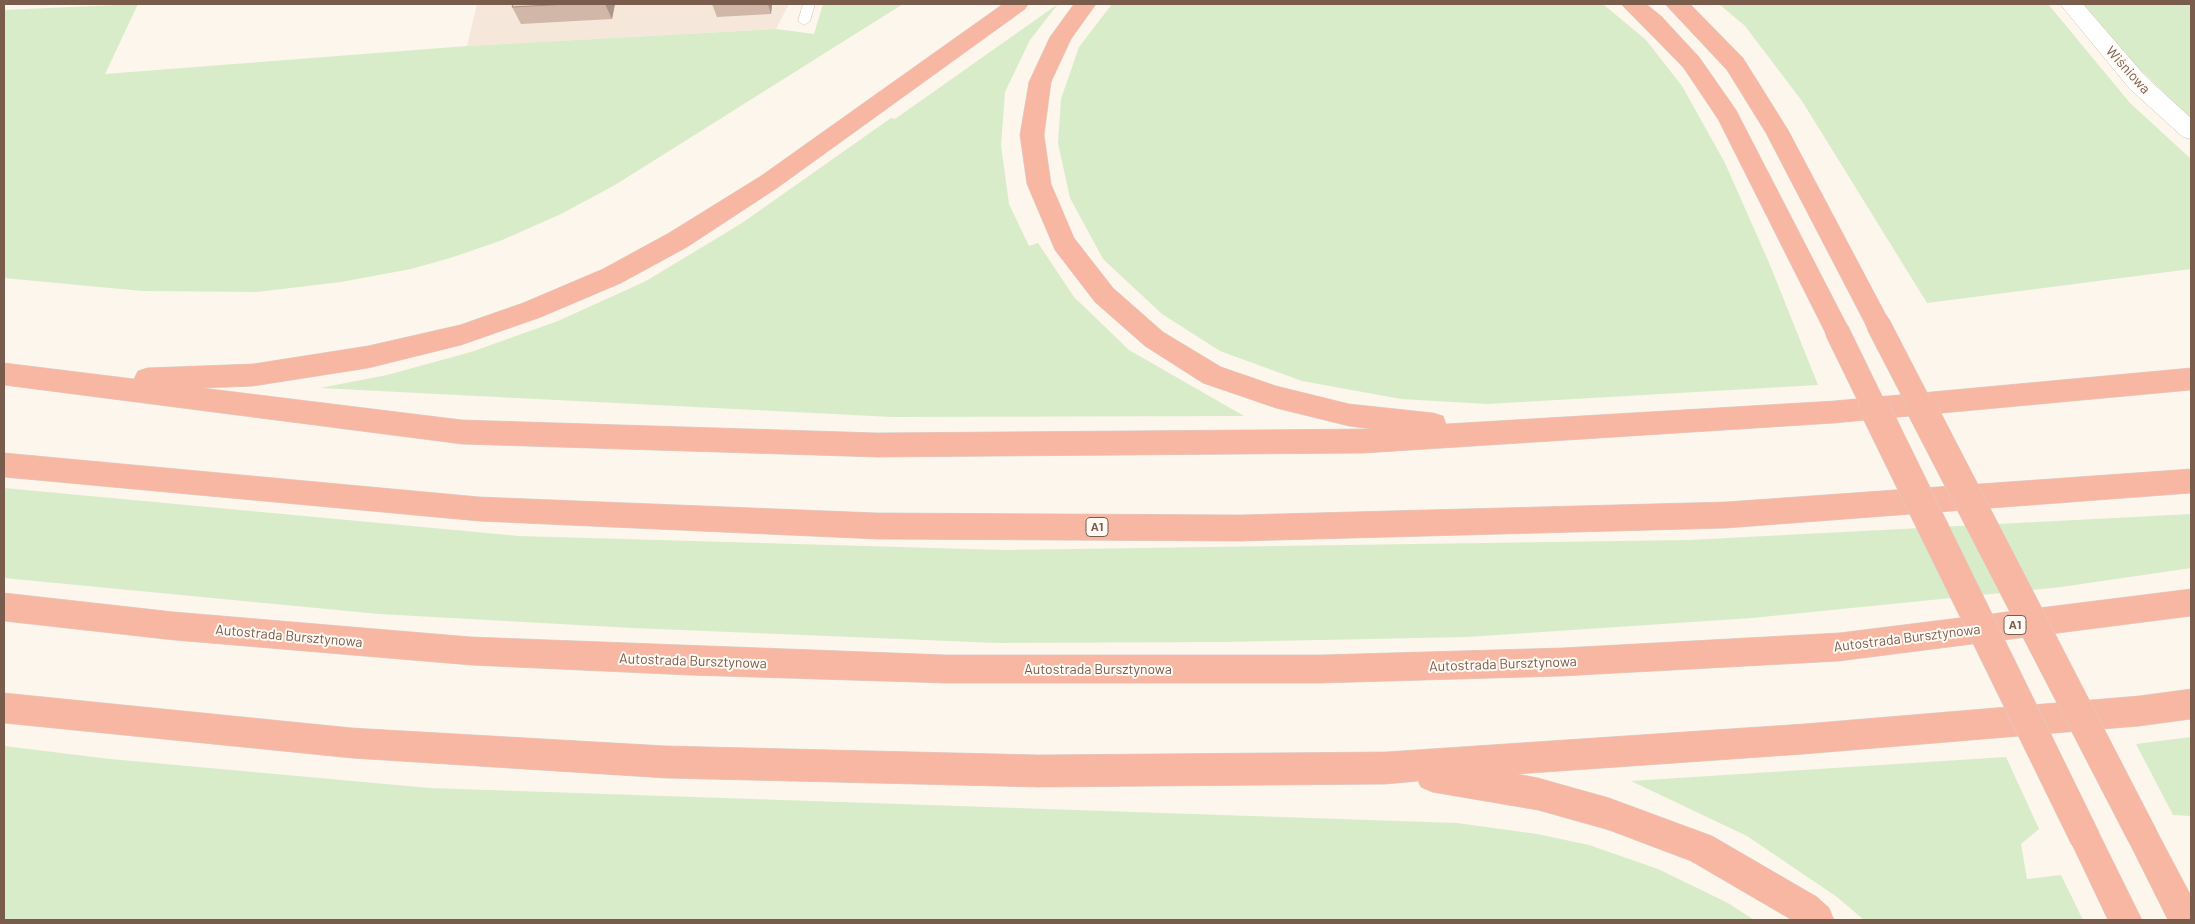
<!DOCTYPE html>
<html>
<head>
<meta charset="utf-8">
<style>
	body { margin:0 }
	#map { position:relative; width:2195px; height:924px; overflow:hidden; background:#fdf6ec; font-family:Barlow,sans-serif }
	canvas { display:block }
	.frame { position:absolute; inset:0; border:5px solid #7a5c4d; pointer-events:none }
</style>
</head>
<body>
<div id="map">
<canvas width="2195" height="924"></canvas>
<div class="frame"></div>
</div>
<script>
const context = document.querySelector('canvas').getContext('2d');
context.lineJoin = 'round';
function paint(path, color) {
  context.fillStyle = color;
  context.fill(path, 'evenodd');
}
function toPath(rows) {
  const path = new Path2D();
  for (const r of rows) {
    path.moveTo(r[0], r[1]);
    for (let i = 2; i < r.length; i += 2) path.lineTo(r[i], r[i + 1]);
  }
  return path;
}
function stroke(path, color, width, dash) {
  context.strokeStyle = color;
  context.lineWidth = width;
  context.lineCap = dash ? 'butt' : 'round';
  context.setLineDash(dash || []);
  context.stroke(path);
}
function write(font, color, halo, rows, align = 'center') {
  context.font = font + ' Barlow,sans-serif';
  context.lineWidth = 4;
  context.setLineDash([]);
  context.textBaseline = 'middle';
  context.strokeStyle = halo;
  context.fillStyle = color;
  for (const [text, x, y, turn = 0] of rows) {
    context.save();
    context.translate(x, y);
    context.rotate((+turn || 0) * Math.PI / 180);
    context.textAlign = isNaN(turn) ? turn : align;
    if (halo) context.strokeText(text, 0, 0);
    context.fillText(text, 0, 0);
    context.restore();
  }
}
const residential = toPath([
	[477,4,789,4,776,29,467,46]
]);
const green = toPath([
	[138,4,105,74,467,46,776,29,814,34,823,4,903,4,615,185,561,214,500,241,450,258,411,269,341,282,257,292,142,291,4,278,4,10],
	[1058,4,1030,40,1005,92,1001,145,1009,204,1029,246,1038,243,1074,297,1129,350,1244,416,892,417,320,388,387,375,471,352,558,321,646,281,742,223,891,118,895,119],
	[1112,4,1603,4,1646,40,1682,86,1725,163,1770,265,1818,385,1487,404,1401,399,1302,381,1220,351,1162,314,1103,259,1070,198,1058,143,1061,99,1079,47],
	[1719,4,2048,4,2130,103,2191,159,2191,269,1927,303,1802,101,1745,26],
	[2083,4,2191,4,2191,119,2126,56],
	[4,488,519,536,1004,550,1689,540,2191,514,2191,568,2061,587,1752,618,1467,637,1222,642,998,643,632,628,379,614,4,578],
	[2191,737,2191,816,2173,815,2136,744],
	[4,746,110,759,430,788,1457,823,1537,834,1589,845,1658,869,1728,903,1754,920,4,920],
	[2006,757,2039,829,2021,844,2027,879,2061,875,2083,920,1864,920,1837,897,1747,836,1631,781]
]);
const service = toPath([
	[803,4,815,4,810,21,804,25,798,21,803,4]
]);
const minor = toPath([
	[2060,4,2083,4,2146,77,2191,118,2191,139,2183,137,2130,89,2060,4]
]);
const motorway = toPath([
	[1003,4,1028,4,1025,9,777,188,687,247,621,283,541,317,461,345,368,368,253,386,202,388,462,420,877,433,1372,429,1349,426,1276,408,1203,383,1145,346,1095,302,1055,250,1027,184,1020,135,1029,82,1050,37,1074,4,1096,4,1071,39,1051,82,1044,135,1051,184,1074,238,1113,288,1163,332,1221,367,1276,386,1349,404,1433,413,1443,416,1446,424,1834,401,2191,368,2191,390,1834,423,1364,453,877,457,462,444,4,385,4,363,134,379,138,371,147,368,253,364,368,346,460,325,523,303,603,269,669,233,761,176,1003,4],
	[1621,4,1646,4,1661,16,1699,57,1736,110,1850,331,1846,338,1837,341,1828,338,1718,119,1683,67,1621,4],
	[1665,4,1690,4,1743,58,1788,130,1887,317,1891,324,1887,331,1878,334,1869,331,1766,133,1727,70,1665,4],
	[4,453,479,497,877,513,1240,515,1726,502,2191,469,2191,493,1726,528,1240,541,877,539,479,521,4,477,4,453],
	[2191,589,2191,616,1839,661,1562,676,1321,683,946,683,689,675,471,665,174,640,4,621,4,593,174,612,471,637,946,655,1321,655,1562,648,1839,633,2191,589],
	[2191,689,2191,719,2139,726,1804,754,1517,774,1538,778,1609,798,1712,836,1817,897,1829,908,1834,920,1792,920,1691,861,1609,830,1538,810,1432,792,1421,787,1418,781,1386,784,1039,787,666,778,352,758,4,723,4,693,352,728,666,746,1039,755,1386,752,1804,724,2139,696,2191,689],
	[2142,819,2153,824,2191,896,2191,920,2168,920,2131,846,2126,835,2131,824,2142,819],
	[2085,822,2096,827,2142,920,2108,920,2069,838,2074,827,2085,822]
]);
const motorwayBridgeFar1 = toPath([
	[1878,324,1923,411],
	[1837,331,1876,411]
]);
const motorwayBridge = toPath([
	[1875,409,2085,838],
	[1922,409,2142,835]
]);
const wall = toPath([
	[513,4,615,4,612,19,521,24,512,7],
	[712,4,772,4,771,14,717,17]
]);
const shadedWall = toPath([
	[605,4,615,4,612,19],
	[768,4,772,4,771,14]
]);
const building = toPath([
	[513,4,569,4,512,7,513,4]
]);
const shields = [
	[1097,527,22],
	[2015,625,22]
];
const shieldNames = [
	["A1",1097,527],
	["A1",2015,625]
];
const streetNames = [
	["Wiśniowa",2128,70,48],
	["Autostrada Bursztynowa",289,636,5],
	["Autostrada Bursztynowa",1907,638,-7],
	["Autostrada Bursztynowa",693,661,2],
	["Autostrada Bursztynowa",1503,664,-2],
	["Autostrada Bursztynowa",1098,669]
];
paint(residential, '#f5e8da');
paint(green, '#d8ecc9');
stroke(service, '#d1beb0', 1);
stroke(minor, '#d1beb0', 1);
stroke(motorway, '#dad1cd', 1);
paint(service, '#fff');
paint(minor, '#fff');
paint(motorway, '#f7b7a3');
stroke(motorwayBridgeFar1, '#dad1cd', 25, []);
stroke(motorwayBridge, '#dad1cd', 31, []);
stroke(motorwayBridgeFar1, '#f7b7a3', 24);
stroke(motorwayBridge, '#f7b7a3', 30);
paint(wall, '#d1b7a8');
paint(shadedWall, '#aa9588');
paint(building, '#f3d5c3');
stroke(building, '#aa9588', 1);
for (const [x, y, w] of shields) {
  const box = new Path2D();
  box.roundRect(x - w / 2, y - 9.5, w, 19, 4);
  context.fillStyle = '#fffaf3';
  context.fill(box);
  stroke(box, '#7a5c4d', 1);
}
write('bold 12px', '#7a5c4d', null, shieldNames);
write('14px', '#7a5c4d', '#fffaf3', streetNames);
</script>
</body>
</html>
